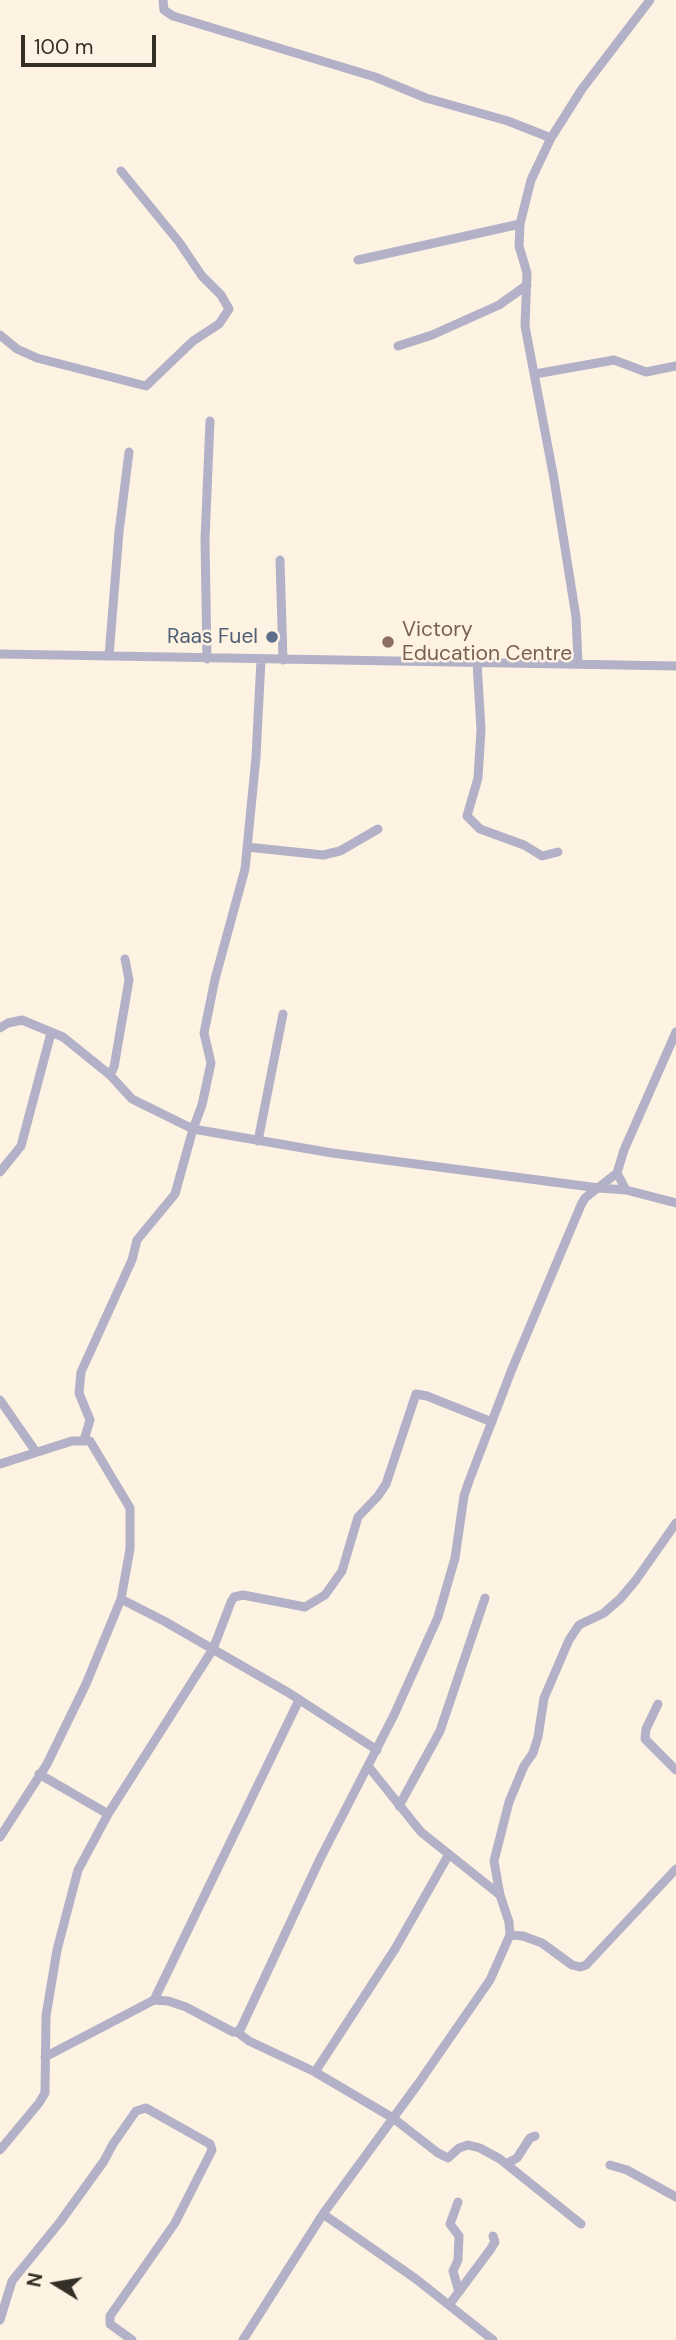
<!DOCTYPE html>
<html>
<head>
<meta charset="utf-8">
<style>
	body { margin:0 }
	#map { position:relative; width:676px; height:2340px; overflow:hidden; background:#fef3e2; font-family:"DM Sans",sans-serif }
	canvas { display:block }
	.north { position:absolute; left:21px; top:2249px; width:70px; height:70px; -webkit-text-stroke:5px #fef3e2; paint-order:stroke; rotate:281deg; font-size:19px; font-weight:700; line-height:28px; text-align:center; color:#342f27 }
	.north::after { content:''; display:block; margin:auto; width:24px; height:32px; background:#342f27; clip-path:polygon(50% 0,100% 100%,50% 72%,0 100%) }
	.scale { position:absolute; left:21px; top:35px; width:135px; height:32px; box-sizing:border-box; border:4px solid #342f27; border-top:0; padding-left:9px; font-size:21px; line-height:24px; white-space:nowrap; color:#342f27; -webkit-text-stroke:5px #fef3e2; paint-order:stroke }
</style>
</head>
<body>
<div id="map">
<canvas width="676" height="2340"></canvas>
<div class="north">N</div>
<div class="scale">100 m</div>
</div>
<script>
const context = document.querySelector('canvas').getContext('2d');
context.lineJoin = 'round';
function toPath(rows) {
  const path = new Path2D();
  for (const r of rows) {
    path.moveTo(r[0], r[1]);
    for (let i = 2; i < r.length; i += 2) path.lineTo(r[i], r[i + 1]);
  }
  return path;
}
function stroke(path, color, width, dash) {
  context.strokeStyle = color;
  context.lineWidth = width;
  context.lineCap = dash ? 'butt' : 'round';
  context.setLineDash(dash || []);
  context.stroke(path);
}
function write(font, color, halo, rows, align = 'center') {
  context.font = font + ' "DM Sans",sans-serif';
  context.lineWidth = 5;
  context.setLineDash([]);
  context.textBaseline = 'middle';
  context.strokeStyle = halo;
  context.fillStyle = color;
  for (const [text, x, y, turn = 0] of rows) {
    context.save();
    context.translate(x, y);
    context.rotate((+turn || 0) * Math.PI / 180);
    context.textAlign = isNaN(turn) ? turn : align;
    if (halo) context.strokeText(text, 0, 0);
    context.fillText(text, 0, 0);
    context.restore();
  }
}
const minor = toPath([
	[163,0,164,10,173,16,375,77,426,98,508,121,551,138],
	[358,260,520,224],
	[0,335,17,349,37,358,146,386,193,341,219,324,229,309,221,295,202,276,179,242,121,171],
	[398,346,432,335,499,305,527,285],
	[535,374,614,360,646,372,676,366],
	[280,560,283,660],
	[0,654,676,666],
	[109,656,119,532,129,452],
	[207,659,205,539,210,421],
	[477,662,481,730,478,778,467,816,480,829,524,845,542,856,558,852],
	[578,663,576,617,554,479,525,326,527,273,519,246,520,224,531,180,551,138,582,89,650,0],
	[247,847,323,855,340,851,378,829],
	[0,1028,8,1023,22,1020,63,1037,110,1075,132,1099,193,1129,202,1105,211,1063,204,1033,215,979,245,869,256,757,261,660],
	[676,1032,624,1150,617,1173,626,1190,676,1203],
	[110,1075,114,1067,129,980,125,959],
	[258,1141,283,1014],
	[0,1172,21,1146,51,1033],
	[0,1400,36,1452],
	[84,1440,90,1420,79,1393,81,1372,132,1260,137,1240,175,1194,193,1129,332,1153,599,1188,626,1190],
	[0,1464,72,1441,90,1441,130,1508,130,1549,121,1599,164,1621,289,1693,377,1750],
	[658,1704,646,1729,645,1739,676,1770],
	[368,1766,421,1832,500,1895],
	[39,1774,108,1814],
	[399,1806,440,1731,485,1598],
	[0,1837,47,1764,86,1684,121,1599],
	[510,1935,523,1936,542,1943,572,1965,580,1967,586,1965,676,1869],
	[154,2000,299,1700],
	[237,2032,249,2041,315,2072,393,2118,438,2153,448,2158,459,2148,468,2145,480,2148,500,2159,581,2224],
	[45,2057,154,2000,168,2001,186,2007,233,2032,237,2032,241,2028,320,1859,394,1715,438,1617,455,1558,464,1496,469,1481,512,1369,581,1205,585,1198,617,1173],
	[315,2072,395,1949,449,1854],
	[0,2150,39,2103,45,2093,46,2016,57,1950,78,1870,108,1814,213,1649,231,1602,234,1597,243,1595,305,1607,325,1595,342,1571,358,1517,378,1496,386,1484,416,1394,427,1396,492,1422],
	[506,2164,517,2158,530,2138,535,2136],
	[610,2165,627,2170,676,2197],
	[458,2202,450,2224,459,2236,458,2260,453,2271,459,2292],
	[323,2214,416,2279,493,2340],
	[449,2305,490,2250,495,2242,493,2236],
	[0,2320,12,2281,60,2222,104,2161,113,2144,136,2111,146,2108,210,2144,212,2150,175,2223,110,2316,110,2324,132,2340],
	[243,2340,323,2214,418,2084,490,1980,510,1935,509,1922,500,1895,494,1861,509,1802,524,1766,533,1753,538,1737,544,1698,569,1640,579,1625,604,1613,620,1599,636,1580,676,1523]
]);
const markers = [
	[272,637,7,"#5c6f8a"],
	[388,642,7,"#8d6e63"]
];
const educationNames = [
	["Victory",402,630],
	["Education Centre",402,654]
];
const serviceNames = [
	["Raas Fuel",258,637]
];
stroke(minor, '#b3b1c7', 9);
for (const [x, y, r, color] of markers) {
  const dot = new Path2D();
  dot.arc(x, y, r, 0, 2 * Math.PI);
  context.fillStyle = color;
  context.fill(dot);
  stroke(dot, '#fef3e2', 2.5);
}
write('21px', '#785e54', '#fef3e2', educationNames, 'left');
write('21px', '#4e5e75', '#fef3e2', serviceNames, 'right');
</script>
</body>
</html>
